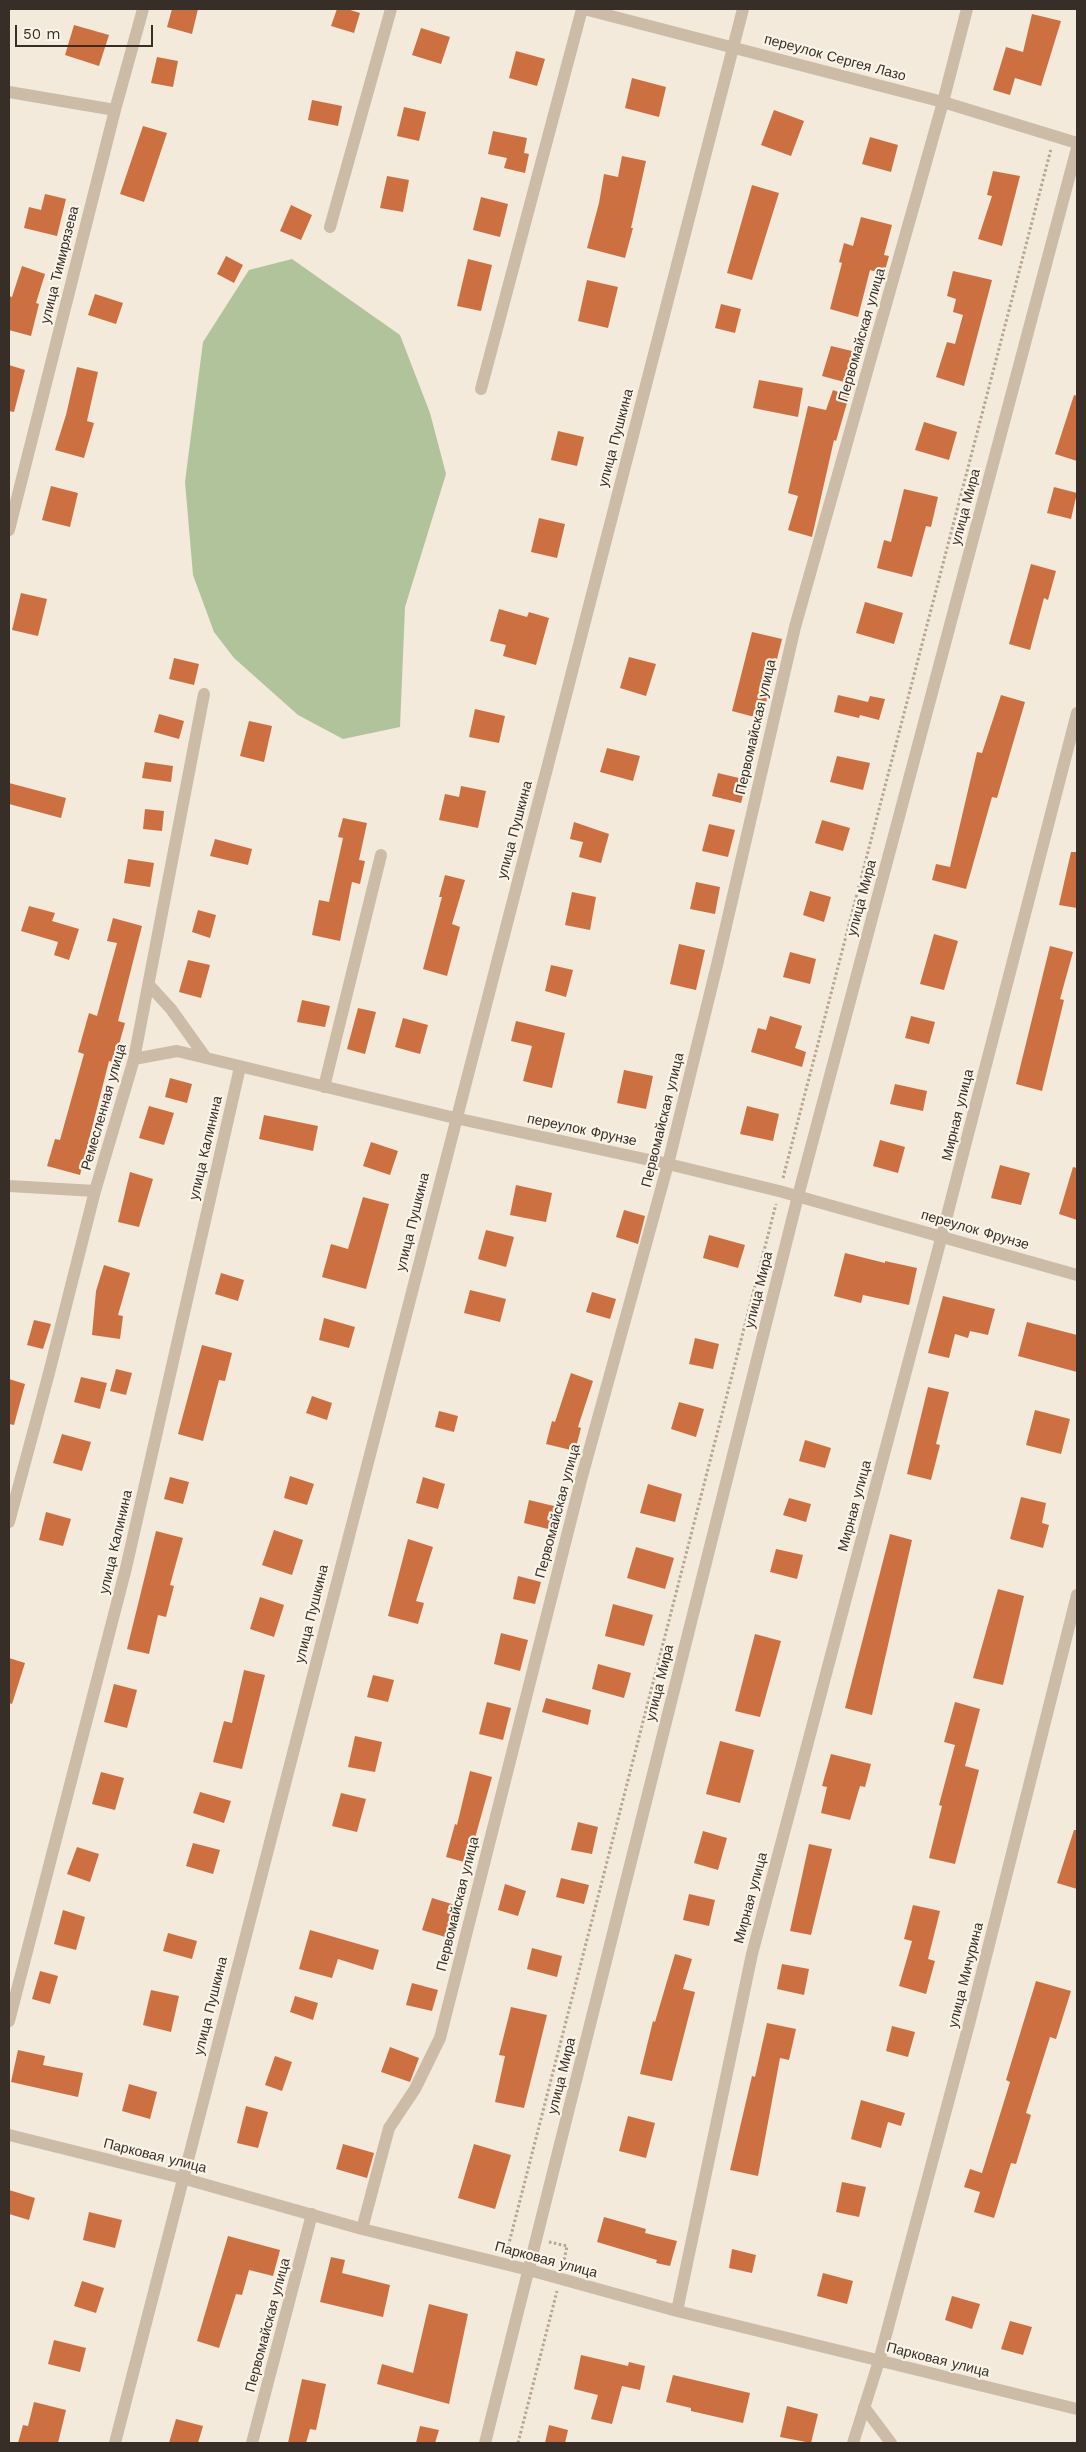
<!DOCTYPE html>
<html>
<head>
<meta charset="utf-8">
<style>
	body { margin:0 }
	#map { position:relative; width:1086px; height:2452px; overflow:hidden; background:#f3eadb; font-family:"Work Sans",sans-serif }
	canvas { display:block }
	.frame { position:absolute; inset:0; border:10px solid #382e28; pointer-events:none }
	.scale { position:absolute; left:15px; top:25px; width:138px; height:22px; box-sizing:border-box; border:2px solid #382e28; border-top:0; padding-left:6px; font-size:15px; line-height:18px; white-space:nowrap; color:#382e28; -webkit-text-stroke:4px #faf4e8; paint-order:stroke }
</style>
</head>
<body>
<div id="map">
<canvas width="1086" height="2452"></canvas>
<div class="frame"></div>
<div class="scale">50 m</div>
</div>
<script>
const context = document.querySelector('canvas').getContext('2d');
context.lineJoin = 'round';
function paint(path, color) {
  context.fillStyle = color;
  context.fill(path, 'evenodd');
}
function toPath(rows) {
  const path = new Path2D();
  for (const r of rows) {
    path.moveTo(r[0], r[1]);
    for (let i = 2; i < r.length; i += 2) path.lineTo(r[i], r[i + 1]);
  }
  return path;
}
function stroke(path, color, width, dash) {
  context.strokeStyle = color;
  context.lineWidth = width;
  context.lineCap = dash ? 'butt' : 'round';
  context.setLineDash(dash || []);
  context.stroke(path);
}
function write(font, color, halo, rows, align = 'center') {
  context.font = font + ' "Work Sans",sans-serif';
  context.lineWidth = 4.5;
  context.setLineDash([]);
  context.textBaseline = 'middle';
  context.strokeStyle = halo;
  context.fillStyle = color;
  for (const [text, x, y, turn = 0] of rows) {
    context.save();
    context.translate(x, y);
    context.rotate((+turn || 0) * Math.PI / 180);
    context.textAlign = isNaN(turn) ? turn : align;
    if (halo) context.strokeText(text, 0, 0);
    context.fillText(text, 0, 0);
    context.restore();
  }
}
const green = toPath([
	[292,259,400,335,430,413,446,474,405,607,400,727,343,739,298,715,234,658,214,632,193,575,185,482,203,342,249,270]
]);
const building = toPath([
	[172,9,198,9,192,34,167,27],
	[337,9,347,9,360,13,354,33,331,26],
	[1032,14,1061,21,1041,86,1015,78,1010,95,993,90,1006,47,1023,52],
	[74,25,109,35,99,66,65,55],
	[421,28,450,37,441,64,412,55],
	[516,51,545,59,537,86,509,78],
	[157,57,178,61,173,87,151,83],
	[632,78,666,87,659,117,625,108],
	[312,100,342,106,338,126,308,120],
	[404,107,426,112,419,141,397,136],
	[774,110,804,121,791,156,761,145],
	[143,126,167,133,144,202,120,194],
	[493,131,527,138,524,153,529,154,525,173,504,168,507,158,488,154],
	[870,137,898,145,891,172,862,164],
	[622,156,646,161,631,228,633,228,625,258,587,248,599,203,604,174,618,177],
	[993,171,1020,176,1002,246,978,239,992,196,987,195],
	[387,176,409,180,403,212,380,208],
	[752,185,779,193,752,280,727,273],
	[45,194,66,199,57,236,24,228,29,207,41,210],
	[481,197,508,204,500,237,473,230],
	[291,205,312,215,301,240,280,231],
	[861,217,892,225,884,255,889,256,884,274,870,270,858,317,830,309,842,263,839,262,844,243,853,246],
	[226,256,243,265,234,283,217,274],
	[468,259,492,265,481,311,457,306],
	[22,266,45,274,36,303,39,304,31,336,9,330,9,296,12,297],
	[953,271,992,280,964,386,936,377,947,342,955,344,963,315,953,312,956,299,947,296],
	[587,280,618,287,608,328,578,321],
	[95,294,123,303,116,324,88,315],
	[721,304,741,309,735,333,715,328],
	[831,346,856,352,848,383,822,376],
	[9,365,25,370,14,412,9,411],
	[77,367,98,372,87,421,94,423,84,458,55,450,66,415],
	[759,380,803,388,798,417,753,408],
	[833,390,849,396,836,441,834,440,812,537,788,530,798,496,788,493,808,406,826,410],
	[1074,395,1077,396,1077,461,1055,454],
	[924,422,957,432,949,460,915,450],
	[558,431,584,437,577,466,551,460],
	[51,486,78,493,70,527,42,520],
	[1054,487,1077,493,1071,519,1047,513],
	[904,489,938,497,931,527,926,526,912,577,877,568,884,540,891,542],
	[539,518,565,524,557,558,531,552],
	[1031,564,1056,571,1048,600,1044,598,1030,650,1009,644],
	[21,593,47,599,38,636,12,630],
	[865,602,903,613,894,644,856,633],
	[499,609,527,617,529,612,549,618,536,665,503,656,506,645,490,641],
	[752,632,782,639,762,719,732,711],
	[629,657,656,664,646,696,620,688],
	[174,658,199,664,194,685,169,679],
	[838,695,868,702,870,696,885,699,879,720,860,715,859,718,834,712],
	[1001,695,1025,702,997,798,992,797,966,889,932,880,936,864,950,867,977,752,982,753],
	[475,709,505,716,499,743,469,737],
	[159,714,184,721,179,739,154,732],
	[249,721,272,726,264,762,240,756],
	[607,748,640,756,633,781,600,772],
	[837,756,870,763,863,790,830,782],
	[145,762,173,766,171,782,142,778],
	[718,773,747,780,741,803,712,796],
	[9,783,66,798,61,818,9,804],
	[461,786,486,791,478,828,439,820,445,794,459,797],
	[145,809,164,811,162,831,143,829],
	[343,818,367,823,359,860,365,861,360,884,352,882,340,941,312,935,319,900,329,902,343,838,338,837],
	[822,820,850,828,843,851,815,843],
	[574,822,609,834,601,863,579,857,583,842,570,839],
	[709,824,735,830,728,857,702,851],
	[215,839,252,849,248,865,210,856],
	[1071,852,1077,852,1077,908,1059,905],
	[128,859,154,863,150,887,124,883],
	[445,875,465,880,452,924,460,927,447,976,423,969,442,897,439,897],
	[696,882,720,887,715,914,690,909],
	[810,891,831,897,824,922,803,915],
	[572,892,596,897,590,930,565,925],
	[29,906,55,913,52,921,79,929,69,960,54,955,58,942,21,931],
	[198,910,216,915,210,938,192,932],
	[113,918,142,926,118,1021,125,1023,114,1062,109,1061,80,1175,47,1166,55,1139,60,1140,84,1054,78,1052,89,1013,97,1016,117,943,107,941],
	[934,934,958,941,944,990,920,984],
	[679,944,705,950,696,990,670,984],
	[1050,946,1073,952,1060,999,1064,1000,1042,1091,1016,1084],
	[790,952,816,959,810,984,783,977],
	[188,960,210,965,201,998,179,992],
	[551,965,573,970,566,997,545,991],
	[302,1000,330,1006,325,1027,297,1022],
	[358,1008,376,1012,365,1054,347,1049],
	[770,1016,802,1026,795,1048,806,1052,802,1067,751,1052,758,1028,766,1030],
	[911,1016,935,1022,929,1044,905,1038],
	[403,1018,428,1025,420,1054,395,1047],
	[516,1021,565,1033,552,1088,523,1081,532,1046,511,1041],
	[624,1070,653,1076,646,1109,617,1103],
	[170,1078,192,1084,187,1103,165,1097],
	[895,1084,927,1091,923,1111,890,1104],
	[149,1106,174,1113,164,1145,139,1138],
	[747,1106,779,1114,773,1141,740,1134],
	[264,1115,318,1126,313,1151,259,1139],
	[880,1140,905,1147,898,1173,873,1166],
	[371,1142,398,1151,390,1175,363,1166],
	[1000,1165,1030,1173,1021,1205,991,1198],
	[1073,1167,1077,1168,1077,1220,1059,1214],
	[130,1172,153,1179,139,1227,118,1222],
	[516,1185,552,1193,546,1222,510,1215],
	[363,1197,389,1204,366,1289,322,1277,331,1244,348,1249],
	[624,1210,645,1216,638,1244,616,1237],
	[486,1230,514,1237,506,1267,478,1259],
	[709,1235,745,1245,738,1268,703,1258],
	[845,1253,885,1263,885,1261,917,1268,909,1305,863,1295,861,1303,834,1296],
	[104,1265,130,1273,118,1315,123,1316,120,1339,92,1335,96,1291],
	[221,1273,244,1280,238,1301,215,1294],
	[470,1290,506,1299,500,1322,464,1313],
	[592,1292,616,1299,610,1319,586,1312],
	[943,1296,995,1309,988,1335,970,1331,968,1338,955,1334,949,1358,928,1353],
	[324,1318,355,1327,349,1348,319,1340],
	[34,1320,51,1324,43,1349,27,1345],
	[1027,1322,1077,1335,1077,1372,1018,1356],
	[695,1338,719,1344,713,1369,689,1364],
	[202,1345,232,1353,225,1381,219,1380,203,1441,178,1434],
	[116,1369,132,1373,126,1395,110,1391],
	[571,1373,593,1381,578,1427,581,1428,575,1451,546,1444,552,1421,555,1422],
	[81,1377,107,1383,100,1409,74,1402],
	[9,1379,25,1384,14,1425,9,1424],
	[928,1387,949,1392,936,1444,940,1445,931,1480,907,1474],
	[312,1396,332,1403,327,1420,306,1413],
	[679,1402,704,1409,696,1437,671,1429],
	[1035,1410,1070,1419,1061,1454,1026,1445],
	[439,1411,458,1416,454,1432,435,1427],
	[62,1434,91,1442,82,1471,53,1463],
	[805,1440,831,1448,825,1468,799,1461],
	[290,1476,314,1484,307,1505,284,1498],
	[170,1477,189,1482,183,1504,164,1499],
	[423,1477,445,1484,438,1509,416,1503],
	[648,1484,682,1494,675,1522,640,1513],
	[1021,1497,1046,1503,1042,1523,1049,1525,1043,1548,1010,1539],
	[789,1498,811,1504,806,1522,783,1515],
	[529,1500,562,1508,556,1531,524,1523],
	[46,1512,71,1519,63,1546,39,1540],
	[274,1530,303,1540,292,1575,262,1565],
	[156,1531,183,1538,170,1585,174,1586,166,1617,158,1615,149,1654,127,1649],
	[890,1534,912,1540,872,1715,845,1708],
	[408,1539,433,1547,416,1601,424,1603,418,1624,388,1616],
	[636,1547,674,1558,665,1589,627,1578],
	[776,1549,803,1555,797,1579,770,1572],
	[518,1576,541,1582,535,1604,513,1599],
	[998,1589,1024,1596,1003,1685,973,1678],
	[260,1597,284,1605,274,1637,250,1629],
	[613,1604,653,1615,644,1646,605,1636],
	[501,1633,528,1640,520,1671,494,1664],
	[755,1634,781,1641,760,1717,735,1711],
	[9,1658,25,1663,12,1704,9,1703],
	[598,1664,631,1673,624,1698,592,1689],
	[244,1670,265,1675,242,1769,213,1762,224,1721,232,1723],
	[373,1675,394,1680,388,1702,367,1697],
	[114,1684,137,1690,127,1728,104,1722],
	[546,1698,591,1710,588,1725,542,1712],
	[487,1702,511,1708,503,1740,479,1734],
	[955,1702,980,1709,965,1766,979,1770,955,1864,929,1858,942,1806,939,1805,955,1745,944,1742],
	[355,1736,382,1742,375,1772,348,1767],
	[720,1741,754,1750,740,1803,706,1794],
	[831,1754,871,1764,865,1787,860,1786,850,1820,821,1813,827,1787,822,1786],
	[470,1771,492,1777,468,1863,446,1857,455,1824,457,1825],
	[101,1772,124,1778,115,1810,92,1804],
	[200,1792,231,1801,224,1823,193,1813],
	[341,1793,366,1799,357,1832,332,1826],
	[578,1822,598,1827,592,1854,571,1850],
	[1074,1830,1077,1830,1077,1889,1057,1883],
	[703,1831,727,1838,718,1870,694,1863],
	[193,1843,220,1850,213,1874,186,1866],
	[809,1844,832,1849,811,1935,790,1931],
	[77,1847,99,1854,90,1882,67,1874],
	[561,1878,589,1885,584,1904,556,1897],
	[505,1884,526,1891,518,1916,498,1910],
	[689,1894,715,1900,709,1926,683,1920],
	[432,1898,462,1907,452,1939,422,1930],
	[913,1905,940,1911,928,1959,935,1961,926,1994,899,1986,912,1941,904,1939],
	[63,1910,85,1917,76,1950,54,1944],
	[310,1930,379,1950,373,1970,338,1959,332,1978,299,1969],
	[168,1933,197,1941,192,1959,163,1951],
	[532,1948,562,1956,557,1977,527,1969],
	[675,1954,692,1959,683,1989,695,1992,672,2081,640,2074,653,2021,655,2022],
	[782,1964,809,1969,804,1995,777,1989],
	[40,1971,58,1976,50,2004,32,1999],
	[1036,1981,1071,1991,1056,2039,1050,2037,1026,2113,1031,2115,1016,2164,1011,2163,994,2218,974,2212,980,2192,964,2187,970,2169,982,2173,1010,2082,1006,2080],
	[412,1983,438,1990,432,2011,406,2005],
	[151,1990,179,1996,171,2032,143,2025],
	[295,1996,318,2003,313,2020,290,2012],
	[511,2007,547,2015,524,2108,495,2102,505,2056,499,2055],
	[767,2023,796,2029,789,2060,780,2058,758,2176,730,2170,752,2076,755,2077],
	[892,2026,915,2032,908,2057,886,2051],
	[390,2047,419,2058,410,2082,381,2072],
	[18,2050,45,2056,43,2065,83,2073,78,2097,11,2082],
	[275,2056,292,2062,282,2091,265,2085],
	[129,2084,157,2092,150,2119,122,2111],
	[861,2100,905,2113,901,2126,888,2122,881,2148,851,2139],
	[246,2106,268,2112,258,2148,237,2143],
	[628,2116,655,2123,646,2158,619,2151],
	[343,2144,374,2153,367,2178,336,2169],
	[474,2144,511,2155,495,2209,458,2198],
	[842,2182,866,2187,859,2217,836,2212],
	[9,2190,35,2198,29,2220,9,2214],
	[89,2212,122,2220,115,2248,83,2240],
	[604,2217,646,2229,645,2233,677,2241,670,2266,656,2263,657,2260,597,2242],
	[228,2236,280,2250,273,2276,249,2270,242,2295,236,2294,219,2348,197,2341],
	[732,2249,756,2255,752,2273,729,2268],
	[331,2257,345,2260,342,2273,390,2285,383,2317,320,2302],
	[823,2273,853,2281,847,2304,817,2296],
	[82,2281,104,2288,96,2313,74,2306],
	[952,2296,980,2304,972,2329,945,2320],
	[429,2304,468,2314,449,2404,377,2384,382,2364,413,2373],
	[1010,2321,1032,2327,1023,2355,1001,2349],
	[54,2340,86,2348,80,2372,48,2364],
	[581,2355,628,2366,629,2362,645,2366,640,2390,622,2386,612,2424,591,2419,598,2395,574,2389],
	[673,2375,750,2393,743,2423,691,2411,691,2408,666,2402],
	[302,2379,326,2384,316,2430,310,2429,306,2443,288,2443],
	[34,2402,66,2410,58,2443,18,2443,23,2425,28,2426],
	[787,2406,818,2414,811,2443,780,2437],
	[176,2419,203,2426,198,2443,169,2443],
	[549,2425,568,2430,565,2443,545,2443],
	[420,2426,439,2430,435,2443,416,2443]
]);
const path = toPath([
	[783,1178,1051,149],
	[549,2242,567,2246,563,2266],
	[507,2251,776,1204],
	[518,2443,557,2291]
]);
const minor = toPath([
	[584,9,943,102,1077,143],
	[9,92,115,110],
	[330,227,391,9],
	[481,389,582,9],
	[9,530,115,110,143,9],
	[149,985,171,1009,206,1058],
	[134,1059,177,1051,455,1118,668,1164,779,1191,1077,1275],
	[324,1087,381,855],
	[9,1186,95,1191],
	[9,1522,49,1373,95,1191,134,1059,204,694],
	[9,2021,126,1568,240,1067],
	[9,2135,182,2178,362,2229,529,2270,677,2311,1077,2409],
	[362,2229,389,2128,415,2089,440,2038,581,1480,668,1164,717,965,795,627,943,102,967,9],
	[677,2311,752,1954,942,1235,1077,713],
	[864,2407,891,2443],
	[115,2443,743,9],
	[252,2443,312,2214],
	[485,2443,798,1196,1077,148],
	[853,2443,879,2361,969,2024,1077,1595]
]);
const streetNames = [
	["переулок Сергея Лазо",835,58,15],
	["улица Тимирязева",60,265,-76],
	["Первомайская улица",862,335,-74],
	["улица Пушкина",616,438,-75],
	["улица Мира",966,507,-75],
	["Первомайская улица",756,727,-77],
	["улица Пушкина",515,830,-75],
	["улица Мира",862,898,-75],
	["Ремесленная улица",104,1107,-74],
	["Мирная улица",958,1115,-76],
	["Первомайская улица",663,1120,-76],
	["переулок Фрунзе",582,1130,12],
	["улица Калинина",206,1148,-77],
	["улица Пушкина",413,1222,-76],
	["переулок Фрунзе",975,1230,16],
	["улица Мира",759,1290,-76],
	["Мирная улица",855,1506,-75],
	["Первомайская улица",558,1511,-75],
	["улица Калинина",116,1542,-77],
	["улица Пушкина",312,1614,-76],
	["улица Мира",660,1683,-76],
	["Мирная улица",751,1898,-75],
	["Первомайская улица",458,1904,-76],
	["улица Мичурина",966,1975,-76],
	["улица Пушкина",211,2006,-76],
	["улица Мира",562,2076,-76],
	["Парковая улица",155,2156,14],
	["Парковая улица",546,2260,15],
	["Первомайская улица",268,2325,-75],
	["Парковая улица",938,2360,14]
];
paint(green, '#b1c39a');
paint(building, '#cc7041');
stroke(path, '#b8a591', 3, [2.5, 2.5]);
stroke(minor, '#ccbba6', 12);
write('14px', '#382e28', '#faf4e8', streetNames);
</script>
</body>
</html>
